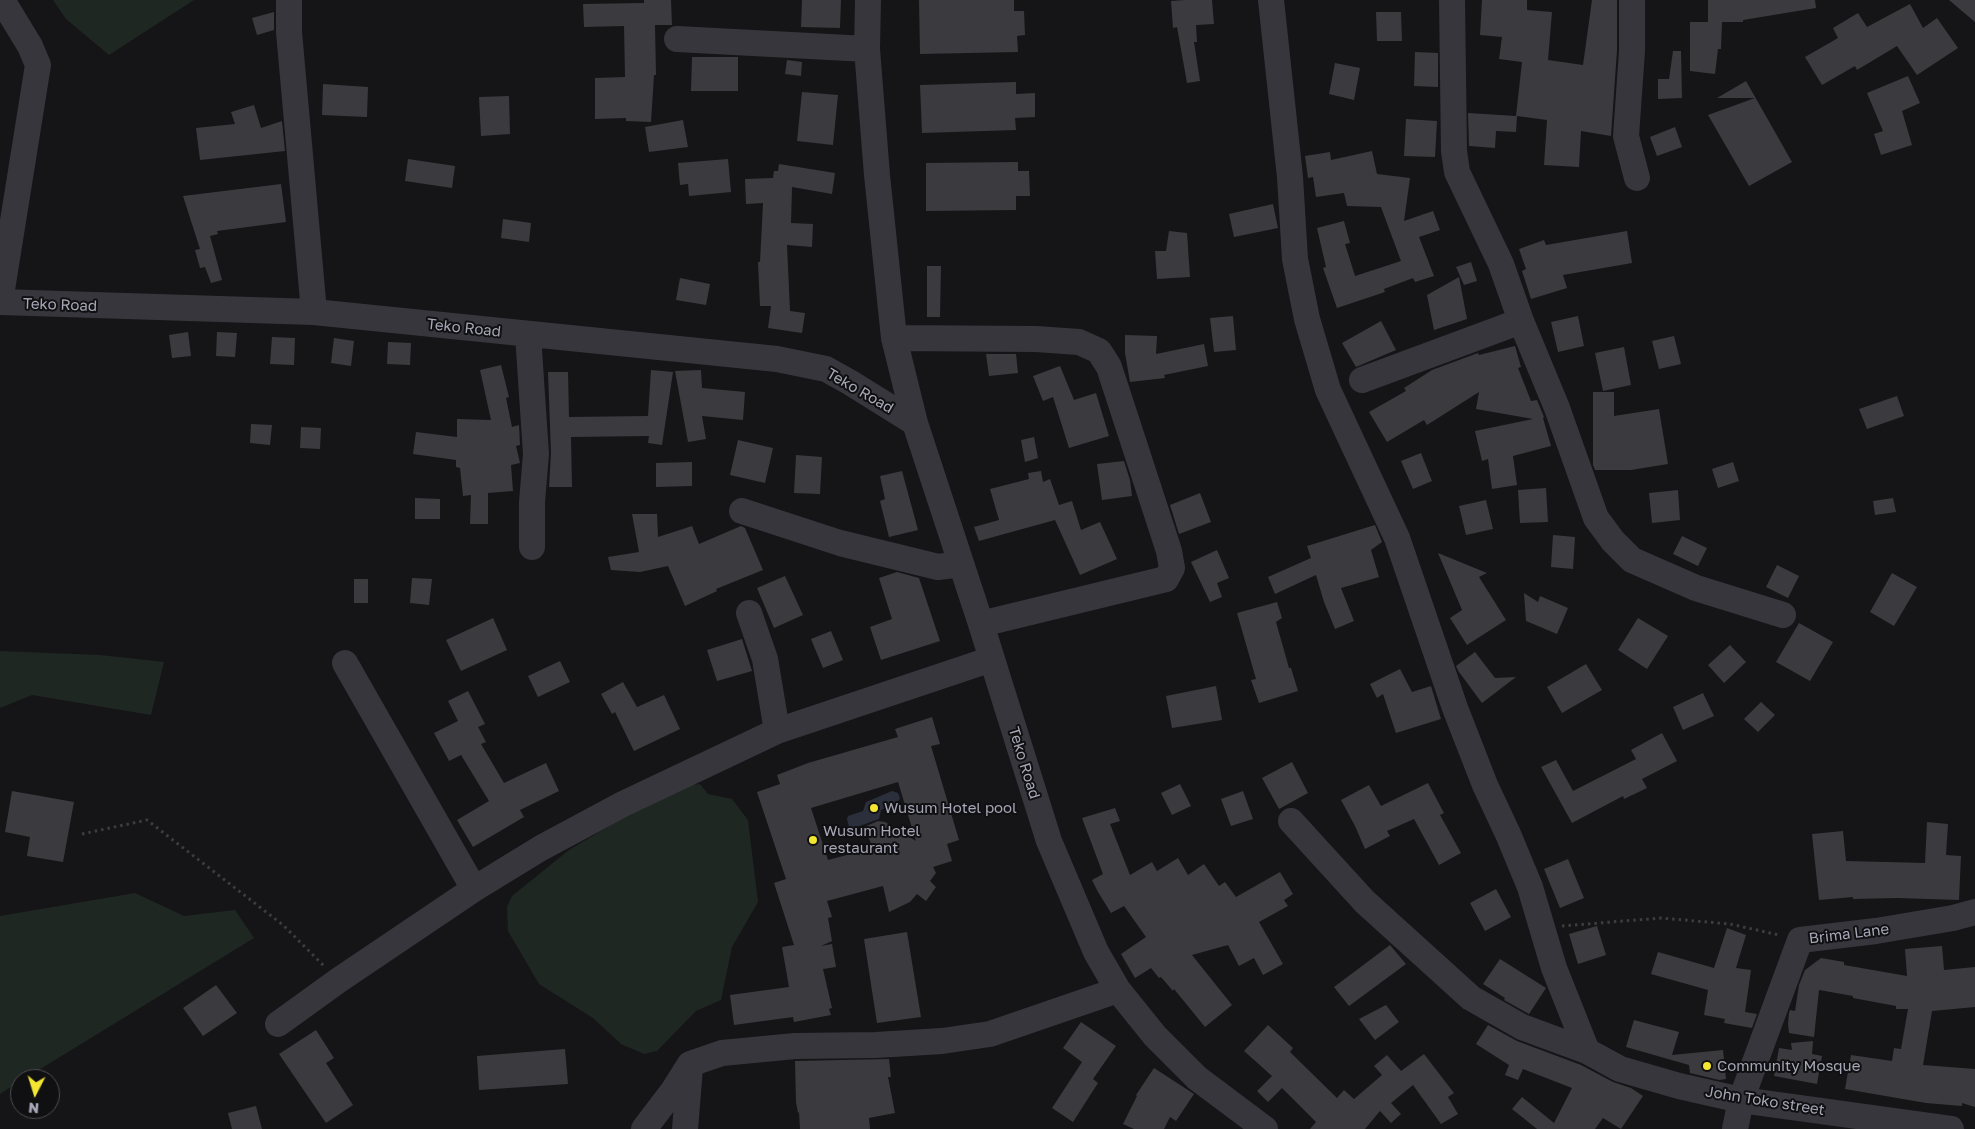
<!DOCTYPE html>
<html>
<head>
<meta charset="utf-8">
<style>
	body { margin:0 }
	#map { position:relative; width:1975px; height:1129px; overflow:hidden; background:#151517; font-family:"Golos Text",sans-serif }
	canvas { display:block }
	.north { position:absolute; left:10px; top:1069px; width:50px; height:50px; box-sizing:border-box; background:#101012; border:1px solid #4c4c54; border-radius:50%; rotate:185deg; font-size:14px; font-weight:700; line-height:20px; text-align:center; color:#a7a7b7 }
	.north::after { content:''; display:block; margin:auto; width:18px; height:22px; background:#f2e632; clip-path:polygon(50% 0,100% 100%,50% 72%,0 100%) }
</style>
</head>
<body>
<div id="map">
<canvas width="1975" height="1129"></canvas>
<div class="north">N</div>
</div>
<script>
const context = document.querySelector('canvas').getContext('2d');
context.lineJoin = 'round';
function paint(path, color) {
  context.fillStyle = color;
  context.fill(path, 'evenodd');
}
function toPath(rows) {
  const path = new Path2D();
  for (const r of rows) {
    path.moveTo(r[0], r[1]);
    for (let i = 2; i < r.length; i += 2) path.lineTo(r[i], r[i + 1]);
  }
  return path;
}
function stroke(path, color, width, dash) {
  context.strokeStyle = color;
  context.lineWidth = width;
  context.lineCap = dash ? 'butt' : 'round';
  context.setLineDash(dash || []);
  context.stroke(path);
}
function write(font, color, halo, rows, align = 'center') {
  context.font = font + ' "Golos Text",sans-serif';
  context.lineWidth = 4;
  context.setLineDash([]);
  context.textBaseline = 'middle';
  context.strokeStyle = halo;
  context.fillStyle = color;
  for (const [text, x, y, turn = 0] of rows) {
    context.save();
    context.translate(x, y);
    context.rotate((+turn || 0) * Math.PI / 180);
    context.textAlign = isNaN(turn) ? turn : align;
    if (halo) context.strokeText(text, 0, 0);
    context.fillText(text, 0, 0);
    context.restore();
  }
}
const green = toPath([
	[53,0,194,0,109,55,66,19],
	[0,651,100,655,164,662,151,715,32,695,0,708],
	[700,784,708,794,732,799,748,820,758,902,732,947,721,1000,696,1011,657,1051,644,1054,621,1044,593,1018,539,984,508,931,507,907,512,896,569,850,675,787],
	[135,893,184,916,235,910,254,938,24,1079,20,1079,20,1081,0,1094,0,916]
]);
const water = toPath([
	[892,791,898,793,900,798,898,802,881,810,879,819,854,828,849,827,847,819,848,816,863,811,866,802]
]);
const building = toPath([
	[644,0,671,0,672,25,655,25,656,75,654,75,651,122,626,121,626,118,595,119,595,78,625,77,624,26,584,27,583,4,644,3],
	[802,0,841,0,840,28,801,27],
	[919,0,1014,0,1014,11,1024,11,1025,35,1017,36,1018,52,920,54],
	[1185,0,1212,0,1214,24,1196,25,1197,42,1194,42,1200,81,1187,83,1177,27,1173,28,1171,1],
	[1482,0,1527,0,1527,10,1552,12,1548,60,1583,65,1592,0,1617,0,1617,50,1611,136,1581,131,1579,167,1544,165,1547,120,1517,116,1516,132,1496,131,1495,148,1469,146,1468,113,1516,116,1522,62,1499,59,1502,37,1480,35],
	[1708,0,1815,0,1816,8,1743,20,1743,22,1722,22,1721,49,1718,49,1715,74,1690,71,1690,22,1708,22],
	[1949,0,1975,0,1975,22],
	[1910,4,1923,28,1937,18,1958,48,1917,75,1897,46,1857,70,1855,66,1822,85,1805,57,1838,38,1833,28,1858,13,1867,27],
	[274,12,274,30,257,35,252,18],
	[1376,12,1401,12,1402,41,1377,41],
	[1673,51,1681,51,1682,98,1658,99,1658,79,1669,79],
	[1415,52,1438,53,1438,87,1414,86],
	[692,57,738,57,738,91,691,91],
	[787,60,802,62,801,76,785,74],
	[1335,63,1360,68,1354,100,1329,94],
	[1908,76,1920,103,1902,111,1912,145,1881,155,1874,134,1883,131,1867,93],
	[1746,81,1792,162,1749,186,1708,115,1755,98,1717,98],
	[1016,82,1016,94,1035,93,1035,117,1015,118,1016,130,922,133,920,85],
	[323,84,368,87,367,117,322,115],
	[802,92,838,95,833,145,797,141],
	[509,96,510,134,481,136,479,97],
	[254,105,261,128,282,121,285,151,200,160,196,128,235,124,231,112],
	[1406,119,1437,121,1435,157,1404,156],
	[683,120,688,147,649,152,645,127],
	[1675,127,1682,147,1657,156,1650,137],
	[1372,151,1377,174,1410,178,1404,221,1433,211,1440,230,1419,237,1434,276,1415,282,1413,278,1384,289,1385,292,1337,308,1323,268,1326,267,1317,228,1344,221,1350,243,1345,244,1355,276,1401,261,1381,207,1347,206,1344,193,1316,197,1313,177,1308,178,1305,156,1330,152,1331,160],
	[408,159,455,166,452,188,405,181],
	[728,159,731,192,689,196,688,184,680,185,678,163],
	[1018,162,1018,171,1029,171,1030,196,1016,196,1016,210,926,211,926,163],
	[779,164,835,173,832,194,792,187,791,223,813,224,812,247,787,245,790,311,805,313,802,333,768,328,771,306,760,306,758,262,760,262,763,203,746,204,745,179,773,178,774,171,778,171],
	[281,184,286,222,217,231,218,234,210,236,222,280,211,283,205,267,200,268,195,250,200,249,183,196],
	[1273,204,1278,228,1234,237,1229,214],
	[503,219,531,223,529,242,501,238],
	[1169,231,1187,233,1190,277,1157,279,1155,251,1166,251],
	[1627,231,1632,263,1563,275,1567,288,1531,299,1522,271,1526,269,1519,249,1544,240,1546,245],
	[1471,262,1477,281,1464,285,1456,267],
	[927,266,941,266,940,317,927,317],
	[1459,277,1467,319,1434,330,1427,295],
	[680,278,710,284,706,305,676,300],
	[1233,316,1236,350,1214,352,1210,318],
	[1578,316,1584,346,1558,352,1551,322],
	[1381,321,1396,350,1356,367,1342,343],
	[188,332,191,356,172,358,169,335],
	[217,332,237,333,235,357,216,356],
	[1125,335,1157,336,1156,354,1204,344,1208,366,1164,375,1165,378,1130,382,1125,353],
	[1674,336,1681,364,1659,369,1652,341],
	[272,337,295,338,294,365,270,364],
	[334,338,354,341,351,366,331,363],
	[388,342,411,343,410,365,387,364],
	[1515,346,1521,367,1518,368,1531,401,1537,400,1544,417,1543,418,1551,446,1513,456,1517,485,1492,489,1488,459,1482,461,1475,431,1533,419,1476,409,1479,392,1427,425,1424,420,1387,442,1369,412,1406,391,1404,388,1432,370,1478,353,1479,355],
	[1624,347,1631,385,1603,391,1595,353],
	[986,354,1016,354,1018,373,989,376],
	[501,365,509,397,506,398,512,427,519,425,520,445,516,446,520,463,511,465,513,491,488,493,488,524,470,524,471,495,463,496,460,468,456,467,456,460,413,454,416,432,457,437,457,419,491,420,480,370],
	[1060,366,1074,400,1096,393,1109,436,1069,448,1053,397,1043,401,1033,376],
	[651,370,673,372,662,445,648,443,649,436,571,437,572,487,549,487,551,453,548,372,568,372,569,417,648,416],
	[701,370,702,388,745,392,743,420,702,416,706,439,688,442,675,371],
	[1593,392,1614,392,1614,416,1659,409,1668,464,1631,470,1595,470,1593,465],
	[1897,396,1904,416,1867,429,1859,409],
	[251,424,272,425,270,445,250,443],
	[301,427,321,428,320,449,300,448],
	[1034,437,1038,458,1025,462,1021,440],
	[738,440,773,448,765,483,730,475],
	[1421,453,1432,481,1413,489,1401,461],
	[796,455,822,457,820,494,794,493],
	[1124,461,1130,480,1132,496,1102,500,1097,464],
	[692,462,692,486,656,487,656,463],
	[1733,462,1739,481,1718,488,1712,469],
	[902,471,918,530,889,537,880,501,885,499,880,476],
	[1041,471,1043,482,1050,479,1059,505,1072,501,1081,530,1100,522,1117,559,1080,575,1055,520,979,541,974,527,999,520,990,489,1029,479,1028,473],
	[1546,488,1548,522,1520,523,1518,490],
	[1678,490,1680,520,1652,523,1649,493],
	[1200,493,1211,522,1179,534,1170,505],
	[415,498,440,499,440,519,415,519],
	[1893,498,1896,512,1875,515,1873,501],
	[1486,500,1493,529,1466,535,1459,506],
	[632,514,657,514,658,537,692,526,699,544,741,526,745,528,763,570,716,589,717,591,685,606,668,566,640,572,611,570,608,557,639,552],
	[1375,525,1382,542,1371,550,1379,577,1341,588,1354,621,1335,629,1324,602,1316,575,1275,594,1268,577,1311,558,1307,546],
	[1553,535,1575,537,1573,569,1551,567],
	[1682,536,1707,548,1698,566,1673,554],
	[1217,550,1229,578,1217,583,1222,597,1210,602,1191,562],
	[1438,553,1487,573,1479,577,1506,620,1467,645,1450,618,1462,610],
	[1777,565,1799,576,1788,598,1766,587],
	[897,572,919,578,940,641,881,660,870,627,892,619,879,578],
	[1892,573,1917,587,1894,626,1870,612],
	[785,576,803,615,774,628,757,588],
	[412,578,432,579,429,605,410,603],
	[354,579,368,579,368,603,354,603],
	[1524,593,1538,602,1540,596,1568,608,1557,634,1526,621],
	[1277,602,1282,618,1276,622,1289,668,1291,668,1298,691,1259,703,1251,680,1256,679,1237,613],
	[493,618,507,650,461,671,446,640],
	[1638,618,1668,636,1647,669,1618,650],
	[1799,623,1833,642,1810,681,1776,662],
	[831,631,843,660,823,668,811,639],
	[742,639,752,671,717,681,707,650],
	[1730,645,1746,662,1724,683,1708,665],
	[1475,652,1495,678,1516,677,1482,703,1459,672,1456,666],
	[560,661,570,682,538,697,528,676],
	[1586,664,1602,690,1562,713,1547,687],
	[1400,669,1412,692,1431,686,1441,719,1396,733,1383,694,1377,698,1370,684],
	[623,682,637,707,664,695,680,729,634,751,615,712,612,714,601,694],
	[1216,686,1222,720,1172,728,1166,696],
	[468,691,485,724,478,727,486,742,481,744,504,783,546,763,559,791,520,810,524,817,473,847,457,820,489,801,461,755,449,761,434,733,458,721,448,701],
	[1703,693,1714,716,1683,730,1673,707],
	[1761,702,1775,715,1758,732,1744,719],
	[932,717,940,744,931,746,959,840,947,844,952,861,933,867,936,873,930,881,936,887,926,901,917,894,910,902,889,912,883,886,827,901,832,917,828,918,832,941,821,946,832,944,836,967,823,969,832,1008,829,1009,831,1015,794,1022,793,1017,734,1025,730,995,789,987,782,947,794,945,774,883,786,879,757,792,780,784,777,775,808,763,898,737,895,729],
	[898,782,916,841,885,822,878,821,864,827,873,848,828,860,811,808],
	[1662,733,1677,761,1642,779,1647,788,1624,799,1623,796,1572,823,1541,767,1556,760,1573,791,1636,759,1631,750],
	[1292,762,1308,793,1279,809,1262,778],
	[1428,783,1444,813,1440,815,1461,853,1439,865,1414,819,1387,831,1390,836,1365,849,1355,826,1341,800,1369,785,1381,806],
	[1180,784,1191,806,1172,815,1161,793],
	[12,791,74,802,63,862,27,856,30,837,5,832],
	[1243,791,1253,819,1231,826,1221,799],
	[1115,808,1120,821,1110,824,1130,875,1152,862,1157,871,1178,858,1188,875,1204,864,1219,886,1225,882,1236,897,1280,872,1293,894,1284,900,1288,906,1259,922,1283,964,1263,975,1254,958,1239,966,1228,945,1192,955,1232,1005,1205,1027,1174,989,1173,991,1161,977,1159,978,1151,968,1135,978,1121,954,1146,937,1124,906,1111,913,1098,892,1092,880,1103,874,1082,818],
	[1927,822,1948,824,1946,855,1961,856,1959,900,1897,898,1853,899,1853,897,1819,900,1812,834,1843,831,1846,861,1925,863],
	[1568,859,1584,898,1560,908,1544,869],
	[1496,889,1511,917,1485,931,1470,903],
	[1597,926,1606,955,1578,964,1569,934],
	[1727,928,1746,935,1736,968,1751,970,1745,1012,1757,1014,1752,1028,1724,1023,1725,1019,1704,1015,1708,990,1651,974,1658,952,1714,968],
	[907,932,921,1017,877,1023,864,939],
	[1390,945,1406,964,1349,1006,1334,987],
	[1942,946,1944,970,1975,967,1975,1007,1932,1011,1923,1065,1975,1069,1975,1107,1962,1103,1962,1106,1926,1103,1845,1089,1851,1055,1892,1061,1894,1048,1901,1049,1908,1009,1896,1009,1896,1006,1853,998,1853,996,1819,990,1814,1037,1789,1033,1788,1024,1789,1013,1790,1010,1795,1011,1799,985,1805,970,1821,958,1844,962,1844,965,1907,976,1905,949],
	[1500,959,1546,988,1529,1014,1504,1000,1505,998,1483,984],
	[216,985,237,1013,203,1036,183,1008],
	[1386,1005,1399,1022,1375,1040,1359,1019],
	[1634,1020,1679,1032,1672,1055,1723,1050,1726,1079,1719,1080,1690,1073,1689,1065,1626,1047],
	[1081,1022,1116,1046,1093,1079,1098,1083,1073,1122,1052,1108,1082,1062,1063,1048],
	[1268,1025,1293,1048,1290,1052,1337,1098,1344,1090,1354,1099,1382,1075,1374,1066,1387,1055,1401,1071,1424,1054,1454,1093,1448,1097,1458,1114,1441,1124,1413,1085,1391,1103,1401,1114,1391,1123,1380,1111,1365,1129,1310,1129,1316,1122,1282,1088,1268,1102,1257,1091,1272,1076,1244,1051],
	[1488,1025,1517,1041,1581,1065,1613,1082,1631,1088,1643,1096,1621,1129,1603,1118,1595,1129,1537,1129,1512,1109,1522,1097,1554,1123,1572,1088,1523,1069,1518,1080,1505,1075,1509,1065,1476,1044],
	[316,1030,334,1058,326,1063,353,1105,326,1123,279,1054],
	[1813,1041,1812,1054,1822,1056,1817,1084,1774,1076,1779,1048,1792,1050,1791,1043],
	[565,1049,568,1084,479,1090,477,1056],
	[889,1059,891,1077,888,1077,895,1113,869,1118,870,1129,800,1129,799,1112,798,1113,796,1102,795,1061],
	[1154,1068,1194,1094,1176,1121,1170,1117,1164,1129,1134,1129,1123,1124,1137,1096,1136,1095],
	[256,1106,262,1129,232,1129,228,1113]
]);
const path = toPath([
	[82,834,147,820,283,925,324,966],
	[1562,926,1661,918,1730,924,1779,935]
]);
const minor = toPath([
	[289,0,289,32,314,312],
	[868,0,867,49,877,175,894,338,915,423],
	[1271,0,1290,177,1295,259,1307,319,1328,390,1397,538,1455,708,1485,785,1508,834,1530,887,1554,968,1587,1051],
	[1452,0,1454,151,1457,172,1501,264,1521,321,1557,408,1596,518,1613,541,1632,560,1696,588,1783,615],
	[1632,0,1632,51,1626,136,1637,178],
	[677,39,867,49],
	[0,302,314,312,777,359,826,369,851,383,915,423,981,624,1049,841,1096,952,1118,990,1155,1036,1197,1078,1265,1129],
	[0,302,38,65,30,46,2,0],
	[528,335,536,454,532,502,532,547],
	[894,338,1036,339,1079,342,1099,351,1109,367,1169,551,1172,568,1166,579,981,624],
	[1362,380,1521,321],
	[742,511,840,543,938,567,961,564],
	[749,613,765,659,777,731],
	[345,663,474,889],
	[1291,821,1365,902,1471,998,1522,1027,1587,1051,1620,1069,1679,1086,1741,1100,1951,1129],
	[278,1024,339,980,474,889,541,848,623,804,777,731,992,659],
	[644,1129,673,1091,690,1064,722,1053,795,1046,876,1045,942,1041,990,1034,1118,990],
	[685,1129,690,1068],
	[1735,1129,1741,1100,1800,940,1876,931,1953,918,1975,912]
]);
const markers = [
	[874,808,5,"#f2e632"],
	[813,840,5,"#f2e632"],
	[1707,1066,5,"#f2e632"]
];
const streetNames = [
	["Teko Road",60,305,2],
	["Teko Road",464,328,6],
	["Teko Road",860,391,30],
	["Teko Road",1024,763,73],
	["Brima Lane",1849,934,-7],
	["John Toko street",1765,1101,9]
];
const poiNames = [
	["Wusum Hotel pool",884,808],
	["Wusum Hotel",823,831],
	["restaurant",823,848],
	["Community Mosque",1717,1066]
];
paint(green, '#1f2722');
paint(water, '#2b2f3b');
paint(building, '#3b3a3f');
stroke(path, '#3c3c43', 3, [2.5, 4]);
stroke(minor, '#37363c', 26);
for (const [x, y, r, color] of markers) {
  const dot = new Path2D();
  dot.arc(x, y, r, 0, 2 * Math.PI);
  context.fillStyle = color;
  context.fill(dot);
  stroke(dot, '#101012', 2);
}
write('15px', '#a7a7b7', '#101012', streetNames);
write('15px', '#a7a7b7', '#101012', poiNames, 'left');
</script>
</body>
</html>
